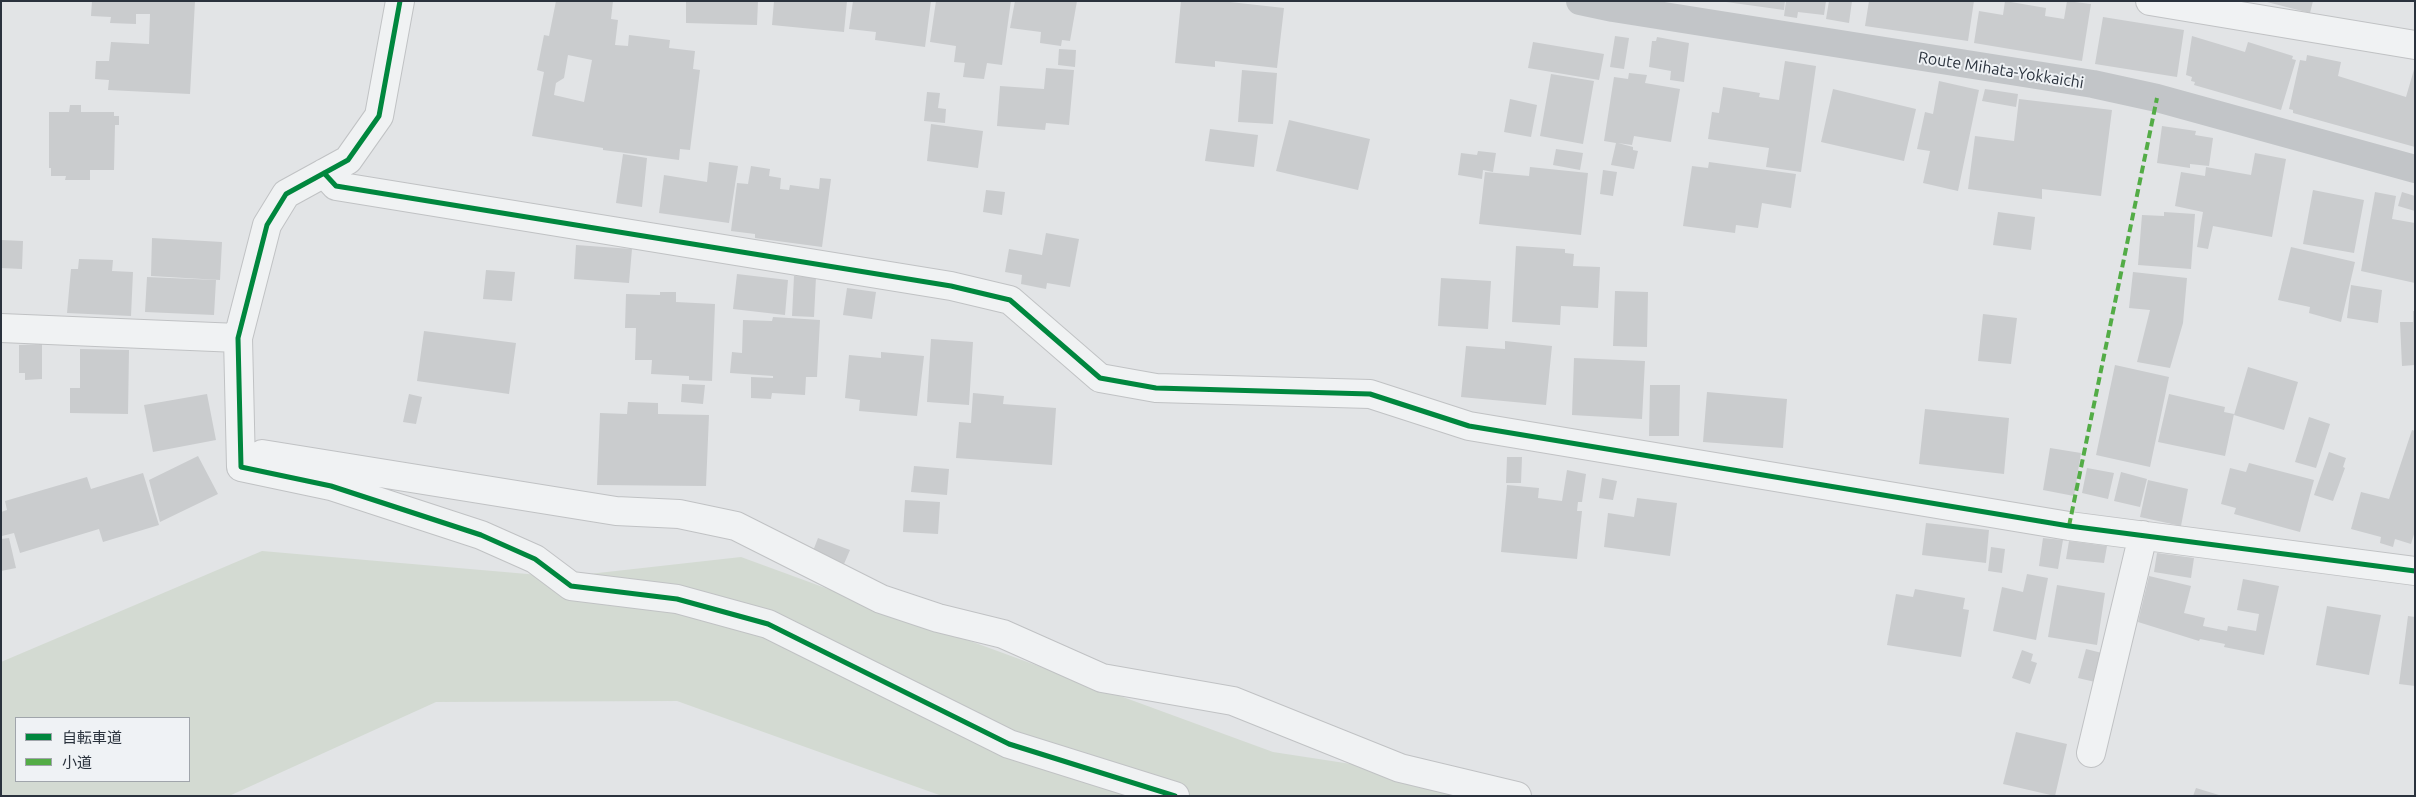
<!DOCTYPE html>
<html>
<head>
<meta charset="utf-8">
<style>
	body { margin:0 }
	#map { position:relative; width:2416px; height:797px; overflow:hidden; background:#e2e4e6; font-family:Ubuntu,"Noto Sans JP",sans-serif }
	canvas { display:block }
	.frame { position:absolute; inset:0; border:2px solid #2a323d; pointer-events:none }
	.legend { position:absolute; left:15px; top:717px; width:175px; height:65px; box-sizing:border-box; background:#eff2f5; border:1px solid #a0a5ab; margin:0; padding:6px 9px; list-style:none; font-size:15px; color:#2a323d }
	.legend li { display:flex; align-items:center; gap:10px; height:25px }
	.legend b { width:25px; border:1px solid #a0a5ab }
</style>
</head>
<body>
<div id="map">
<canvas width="2416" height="797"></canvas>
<div class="frame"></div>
<ul class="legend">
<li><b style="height:6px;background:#00873e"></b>自転車道</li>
<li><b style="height:6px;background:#53ac46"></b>小道</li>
</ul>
</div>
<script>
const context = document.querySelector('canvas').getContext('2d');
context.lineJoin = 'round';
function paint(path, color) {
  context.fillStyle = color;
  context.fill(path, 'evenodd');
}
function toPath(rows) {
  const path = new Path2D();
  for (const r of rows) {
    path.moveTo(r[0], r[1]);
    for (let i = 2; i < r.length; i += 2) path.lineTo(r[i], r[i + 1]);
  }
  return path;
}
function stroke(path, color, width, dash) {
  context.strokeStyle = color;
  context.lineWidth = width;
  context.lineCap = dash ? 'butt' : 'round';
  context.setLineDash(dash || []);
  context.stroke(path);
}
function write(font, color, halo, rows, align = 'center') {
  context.font = font + ' Ubuntu,sans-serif';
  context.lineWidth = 4;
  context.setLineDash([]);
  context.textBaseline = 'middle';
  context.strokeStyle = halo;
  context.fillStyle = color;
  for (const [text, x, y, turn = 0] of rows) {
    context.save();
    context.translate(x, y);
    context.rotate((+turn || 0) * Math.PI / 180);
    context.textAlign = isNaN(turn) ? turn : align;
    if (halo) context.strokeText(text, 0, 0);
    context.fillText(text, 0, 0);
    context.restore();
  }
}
const green = toPath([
	[262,551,562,577,741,557,1273,752,1462,781,1485,796,942,796,677,701,436,702,229,796,1,796,1,662],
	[16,718,189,718,189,781,16,781]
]);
const building = toPath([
	[92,1,195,1,190,94,108,90,109,80,95,79,96,61,109,61,111,42,149,44,150,14,136,14,136,24,110,23,111,17,91,16],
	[556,1,613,1,611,19,618,20,615,45,628,46,629,35,670,40,669,48,695,51,693,69,700,70,690,150,680,149,679,160,603,150,603,148,532,136,544,72,537,70,544,35,549,36],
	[568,55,592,60,584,102,554,95,556,83,564,78],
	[686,1,758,1,757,25,686,23],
	[774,1,847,1,844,32,772,25],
	[853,1,931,1,925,47,875,40,876,32,849,29],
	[936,1,1011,1,1002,65,987,63,984,79,963,77,965,63,954,62,956,46,930,42],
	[1015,1,1077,1,1070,41,1062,40,1061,46,1040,43,1041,32,1010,28],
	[1181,1,1221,1,1284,8,1277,68,1215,61,1215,67,1175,63],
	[1719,1,1785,1,1784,10],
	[1786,1,1826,1,1824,15,1798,12,1797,18,1784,16],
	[1829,1,1852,1,1849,23,1826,19],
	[1869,1,1974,1,1968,41,1865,26],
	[2005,1,2046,8,2045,16,2064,19,2067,1,2091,4,2082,61,1974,43,1979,11,2003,15],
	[2263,1,2313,1,2310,13],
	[2103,17,2184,30,2177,77,2095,64],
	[1615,36,1629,38,1624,69,1610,67],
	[2192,36,2245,52,2248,42,2293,56,2292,59,2296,60,2281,110,2194,85,2195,82,2191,81,2192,77,2186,75],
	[1657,37,1689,43,1684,82,1670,80,1671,71,1649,67,1652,41,1656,41],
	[1533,42,1604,54,1599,80,1528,68],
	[1059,49,1076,50,1075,67,1058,65],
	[2307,55,2341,62,2338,76,2406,97,2415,66,2415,147,2293,113,2293,110,2289,109,2300,60,2306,61],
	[1785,61,1816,66,1801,172,1766,167,1769,148,1708,139,1712,112,1719,113,1723,87,1760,93,1759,97,1779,100],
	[1046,68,1074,70,1069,125,1046,123,1045,130,997,126,1000,86,1044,89],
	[1242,70,1277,73,1273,124,1238,122],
	[1629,73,1647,75,1645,83,1680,89,1671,142,1634,136,1632,145,1618,143,1633,147,1633,150,1638,151,1634,169,1611,165,1616,143,1604,141,1614,77,1628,79],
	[1551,74,1594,81,1583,144,1540,136],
	[1939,81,1979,90,1958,191,1923,183,1930,151,1917,149,1925,112,1933,114],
	[1833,89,1916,109,1904,161,1821,142],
	[1985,89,2018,94,2016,107,1982,101],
	[927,92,940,93,938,108,946,109,945,123,924,121],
	[1510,99,1537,105,1531,137,1504,132],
	[2019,99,2112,110,2101,196,2042,189,2042,199,1968,189,1975,136,2014,141],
	[70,105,81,105,81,112,114,112,114,116,119,116,119,125,115,125,114,170,90,170,90,180,65,180,66,176,51,176,51,168,49,168,49,112,69,112],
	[1289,120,1370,139,1358,190,1276,171],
	[931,124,983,131,978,168,927,161],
	[2162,126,2196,131,2195,135,2213,138,2209,166,2190,164,2190,168,2157,163],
	[1210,129,1258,135,1254,167,1205,161],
	[1556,149,1583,153,1580,170,1553,165],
	[1478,151,1496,153,1493,172,1483,170,1482,179,1458,175,1461,153,1477,155],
	[2255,153,2286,159,2272,237,2213,226,2208,249,2197,247,2203,212,2175,206,2181,172,2205,176,2206,167,2251,175],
	[623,154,647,158,642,207,616,203],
	[709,162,738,166,729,223,659,213,664,175,707,182],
	[1709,162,1796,174,1791,208,1762,203,1758,228,1736,225,1735,233,1683,226,1692,166,1708,168],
	[751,166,770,169,769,176,781,178,780,189,789,190,790,185,819,189,820,178,831,179,822,247,755,238,755,234,731,231,737,183,748,184],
	[1530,167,1588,173,1581,235,1479,224,1485,172,1529,176],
	[1603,170,1617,172,1613,196,1600,194],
	[986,190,1005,192,1002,215,983,212],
	[2313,190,2364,200,2354,253,2303,244],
	[2375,192,2396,196,2392,219,2415,223,2415,283,2361,271],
	[2402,192,2415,196,2415,211,2398,206],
	[1998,212,2035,217,2031,250,1993,245],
	[2164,212,2195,214,2191,269,2138,265,2142,215,2164,216],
	[1046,233,1079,239,1070,287,1047,283,1046,289,1021,284,1022,275,1005,272,1009,249,1042,255],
	[152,238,222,242,220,280,151,276],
	[1,240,23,241,22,269,1,268],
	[576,245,632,249,629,283,574,279],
	[1516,246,1565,249,1565,253,1574,254,1573,266,1600,267,1598,308,1561,306,1560,325,1512,322],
	[2291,247,2355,262,2341,322,2309,313,2310,307,2278,300],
	[79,259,113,260,112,271,133,272,131,316,67,313,71,269,78,269],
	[486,270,515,272,512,301,483,299],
	[2133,272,2187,278,2183,323,2170,368,2137,362,2150,310,2129,308],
	[737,274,788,280,785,315,733,309],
	[794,276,816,277,814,317,792,316],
	[147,277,216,280,214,315,145,312],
	[1441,278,1491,281,1488,329,1438,326],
	[2351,285,2382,290,2378,323,2347,318],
	[847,288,876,292,872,319,843,315],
	[1615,291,1648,292,1647,347,1613,346],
	[660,292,676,292,676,302,715,304,712,381,689,380,689,376,651,374,652,360,635,360,636,328,625,328,626,294,660,295],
	[2413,311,2415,311,2415,365,2402,366,2400,322,2413,322],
	[1983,314,2017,318,2011,364,1978,361],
	[773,317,820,320,817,377,806,377,805,395,772,393,771,399,751,398,751,377,773,378,773,376,730,373,732,352,742,353,743,320,772,321],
	[424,331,516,343,509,394,417,381],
	[931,339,973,342,969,405,927,402],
	[1505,341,1552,346,1546,405,1461,397,1466,346,1505,349],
	[42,344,42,379,25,380,25,373,19,373,19,345],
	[80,349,129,350,128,414,70,413,70,388,80,388],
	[881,352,924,356,917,416,859,411,860,400,845,398,849,355,881,358],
	[1574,358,1645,361,1642,419,1572,415],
	[2115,365,2169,377,2150,467,2096,455],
	[2248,367,2298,382,2284,430,2234,415],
	[682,384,705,385,703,404,681,402],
	[1650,385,1680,385,1679,436,1649,436],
	[1707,392,1787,399,1783,448,1703,442],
	[973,393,1004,396,1003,404,1056,408,1052,465,956,458,959,422,971,423],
	[207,394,216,440,153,452,144,405],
	[409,394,422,397,416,424,403,422],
	[2169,394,2225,407,2224,412,2234,414,2225,456,2158,442],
	[628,402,658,403,658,414,709,415,706,486,597,485,600,413,627,414],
	[1925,409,2009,418,2004,474,1919,464],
	[2309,417,2330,424,2316,468,2295,462],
	[2412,430,2415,431,2415,531,2411,544,2395,539,2393,547,2380,543,2381,537,2351,529,2361,492,2389,499],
	[2050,448,2081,453,2074,496,2043,490],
	[2329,452,2346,458,2343,467,2345,468,2333,501,2314,495],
	[198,456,218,494,160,522,149,480],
	[1507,457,1522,457,1521,483,1506,483],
	[2249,463,2314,480,2300,532,2234,514,2236,508,2221,504,2230,468,2246,472],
	[914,466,949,469,947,495,911,492],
	[2087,468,2114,473,2108,499,2082,493],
	[1567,470,1586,474,1582,502,1578,502,1577,511,1582,511,1577,559,1501,552,1507,485,1539,488,1538,498,1562,501],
	[2121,472,2147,479,2140,507,2114,501],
	[143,473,159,525,103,542,99,529,20,553,14,533,2,536,1,512,7,510,5,501,87,477,91,489],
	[1602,478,1617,481,1613,500,1599,498],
	[2148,480,2188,489,2181,526,2140,517],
	[1637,498,1677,503,1670,556,1604,547,1608,513,1634,517],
	[905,500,940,502,938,534,903,532],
	[1926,523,1989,530,1986,563,1922,555],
	[9,538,16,568,1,571,1,539],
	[818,538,850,550,844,564,813,551],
	[2043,538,2063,540,2058,569,2039,566],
	[2069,541,2107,546,2104,563,2066,559],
	[1991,547,2005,549,2002,573,1988,571],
	[2157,553,2194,558,2191,578,2154,572],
	[2027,574,2048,578,2036,640,1993,631,2002,587,2023,592],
	[2149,576,2191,586,2184,613,2205,618,2203,626,2227,631,2228,626,2256,631,2259,614,2237,610,2243,579,2279,586,2264,655,2224,647,2225,644,2200,639,2199,641,2138,622],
	[2057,585,2105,593,2097,645,2048,637],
	[1915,589,1965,598,1963,609,1969,610,1961,657,1887,645,1896,594,1913,597],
	[2327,606,2381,615,2369,675,2316,665],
	[2408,616,2415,617,2415,686,2399,684],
	[2086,649,2102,653,2095,682,2078,678],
	[2022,650,2033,654,2031,661,2037,663,2030,684,2012,678],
	[2016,732,2067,744,2055,796,2003,784],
	[2196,788,2219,795,2219,796,2193,796]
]);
const street = toPath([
	[400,1,379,116,348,160,286,194,267,225,238,338,241,467,331,486,481,535,535,559,571,586,677,599,768,624,1009,744,1175,796],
	[2150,1,2415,45],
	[324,173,336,186,951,286,1010,300,1100,378,1156,388,1370,394,1469,426,2069,526,2415,571],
	[1,328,238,338],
	[262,454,616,511,679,514,736,526,881,599,938,618,1003,634,1102,678,1233,701,1400,768,1517,796],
	[2091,753,2143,535]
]);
const secondary = toPath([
	[1580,1,1613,8,2093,84,2157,98,2415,169]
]);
const quiet = toPath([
	[2069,526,2157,98]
]);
const cycleway = toPath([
	[400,1,379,116,348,160,286,194,267,225,238,338,241,467,331,486,481,535,535,559,571,586,677,599,768,624,1009,744,1175,796],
	[324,173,336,186,951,286,1010,300,1100,378,1156,388,1370,394,1469,426,2069,526,2415,571]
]);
const streetNames = [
	["Route Mihata-Yokkaichi",2001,70,9]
];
paint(green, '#d3dad2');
paint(building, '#caccce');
stroke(street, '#c0c2c4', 30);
stroke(street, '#f0f2f3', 28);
stroke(secondary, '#c2c5c8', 28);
stroke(quiet, '#53ac46', 4, [8, 4]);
stroke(cycleway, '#00873e', 5);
write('16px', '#2a323d', '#eff2f5', streetNames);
</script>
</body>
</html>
